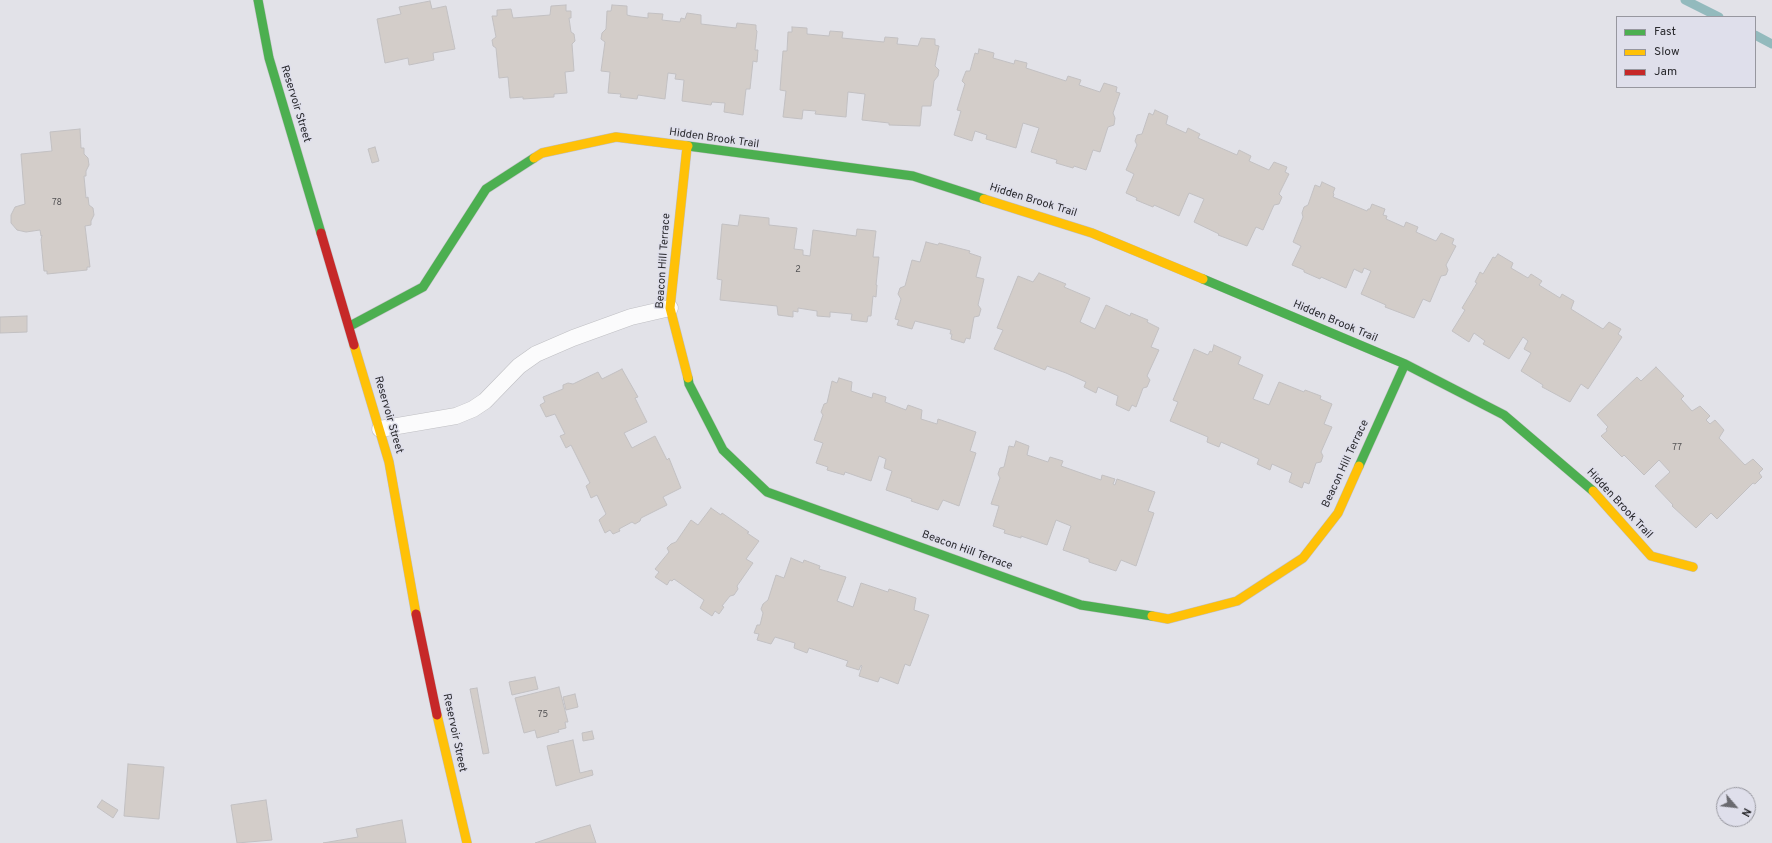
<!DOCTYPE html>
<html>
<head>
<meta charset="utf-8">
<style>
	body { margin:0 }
	#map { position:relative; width:1772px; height:843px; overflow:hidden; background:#e2e2e8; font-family:Overpass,sans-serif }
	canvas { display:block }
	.legend { position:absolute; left:1616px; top:16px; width:140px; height:72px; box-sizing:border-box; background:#dfdfeb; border:1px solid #97979f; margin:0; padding:5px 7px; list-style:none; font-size:12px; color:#2a2a2e }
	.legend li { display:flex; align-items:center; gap:8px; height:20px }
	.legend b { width:20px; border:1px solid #97979f }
	.north { position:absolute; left:1716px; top:787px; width:40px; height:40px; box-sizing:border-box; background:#dfdfeb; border:1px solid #97979f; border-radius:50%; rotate:118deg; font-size:11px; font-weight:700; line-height:16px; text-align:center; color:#2a2a2e }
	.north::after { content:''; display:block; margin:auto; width:14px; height:18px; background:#6a6a6f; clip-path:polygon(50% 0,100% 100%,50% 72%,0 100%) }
</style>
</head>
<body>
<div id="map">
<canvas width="1772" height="843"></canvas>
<ul class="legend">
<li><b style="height:5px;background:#4caf50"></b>Fast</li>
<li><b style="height:5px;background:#ffc107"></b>Slow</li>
<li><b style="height:5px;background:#c62828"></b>Jam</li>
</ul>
<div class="north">N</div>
</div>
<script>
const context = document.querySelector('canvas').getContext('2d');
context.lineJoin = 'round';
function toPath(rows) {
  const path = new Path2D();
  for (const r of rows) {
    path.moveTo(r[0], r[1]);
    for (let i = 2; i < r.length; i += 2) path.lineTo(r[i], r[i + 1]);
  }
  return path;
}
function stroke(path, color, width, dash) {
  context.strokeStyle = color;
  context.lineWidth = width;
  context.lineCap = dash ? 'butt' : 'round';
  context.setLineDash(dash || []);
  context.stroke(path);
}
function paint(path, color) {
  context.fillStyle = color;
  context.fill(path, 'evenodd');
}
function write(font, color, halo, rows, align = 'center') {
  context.font = font + ' Overpass,sans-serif';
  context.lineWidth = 3;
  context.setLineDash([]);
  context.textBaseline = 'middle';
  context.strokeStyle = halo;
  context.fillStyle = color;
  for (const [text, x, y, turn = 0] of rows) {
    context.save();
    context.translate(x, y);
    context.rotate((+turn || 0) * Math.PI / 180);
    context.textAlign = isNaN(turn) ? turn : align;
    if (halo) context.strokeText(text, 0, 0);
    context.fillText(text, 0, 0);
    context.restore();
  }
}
const stream = toPath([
	[1685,0,1719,17],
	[1755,35,1772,44]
]);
const building = toPath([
	[430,1,432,9,446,6,455,49,433,53,434,60,409,65,408,58,385,63,377,19,401,14,399,7,430,1],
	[566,5,566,11,571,11,571,18,569,18,571,32,574,34,575,41,572,44,574,71,565,72,567,93,554,94,554,97,523,99,523,97,510,98,508,77,499,78,496,48,493,46,492,40,496,37,492,16,497,16,497,10,511,9,513,18,550,15,551,6,566,5],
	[612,5,627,6,627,15,631,16,648,18,648,13,663,14,662,20,680,22,681,18,685,19,687,13,701,15,701,24,736,28,737,23,756,25,756,30,757,31,755,50,758,50,757,62,753,61,750,89,746,89,743,115,724,112,725,103,712,102,711,105,682,101,684,80,675,79,676,74,668,73,665,99,638,95,637,99,620,97,621,94,608,93,610,72,601,71,605,42,601,39,602,33,606,29,607,11,611,11,612,5],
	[792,27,807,28,807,34,829,36,830,31,843,32,842,38,884,42,885,37,898,38,897,44,918,46,921,38,935,39,935,45,939,46,935,66,939,70,938,76,934,81,931,106,922,106,920,126,889,125,889,123,862,120,865,94,848,92,846,117,815,114,816,111,803,110,802,119,783,117,786,91,780,90,782,63,783,51,787,51,788,32,792,32,792,27],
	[979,49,994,53,993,58,1014,64,1015,60,1027,63,1026,68,1066,81,1068,76,1081,80,1079,85,1100,92,1104,83,1117,87,1116,92,1120,93,1113,113,1115,118,1114,125,1108,127,1100,152,1093,150,1086,170,1074,166,1073,168,1056,163,1057,160,1031,152,1039,128,1023,123,1016,148,986,139,987,135,975,131,972,141,954,135,961,111,957,110,965,84,962,81,966,71,970,71,975,53,978,54,979,49],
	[1155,110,1168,116,1166,124,1186,133,1188,128,1200,134,1198,138,1237,155,1239,150,1251,156,1249,161,1269,170,1274,162,1287,167,1285,172,1289,174,1279,194,1282,197,1279,204,1274,205,1263,230,1256,227,1247,246,1218,235,1219,234,1194,222,1204,199,1189,193,1179,216,1154,205,1153,207,1136,200,1137,198,1126,193,1134,174,1126,170,1137,145,1135,141,1137,135,1142,134,1149,113,1153,115,1155,110],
	[80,129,81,148,84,148,84,154,88,158,89,165,86,171,86,176,84,176,86,198,88,197,89,205,93,208,94,215,91,221,91,225,85,226,90,267,87,267,87,270,47,274,47,271,44,271,41,240,42,235,41,236,40,230,26,232,17,230,11,223,11,215,15,207,25,204,21,154,52,151,50,132,80,129],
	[375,147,379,161,372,163,368,149,375,147],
	[1322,182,1335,188,1333,193,1334,194,1333,197,1367,211,1368,209,1370,209,1372,204,1385,209,1383,215,1387,216,1386,219,1404,227,1406,222,1418,227,1416,232,1436,241,1441,233,1454,239,1452,244,1456,246,1446,265,1448,270,1446,275,1441,276,1430,302,1423,299,1414,318,1385,307,1386,305,1361,294,1371,271,1364,268,1362,273,1354,269,1346,288,1321,277,1320,279,1304,272,1304,270,1292,265,1301,246,1293,242,1303,217,1302,213,1304,207,1308,205,1315,185,1320,187,1322,182],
	[740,215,769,218,769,225,797,228,794,249,803,250,803,255,810,256,813,230,856,236,857,229,876,231,873,257,879,257,876,285,877,285,876,297,873,296,871,316,868,316,867,322,851,320,852,314,830,312,830,317,817,316,817,311,798,308,798,312,793,311,793,317,778,315,777,306,720,300,722,280,717,279,722,224,738,226,740,215],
	[926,242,938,245,939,243,970,251,969,253,981,257,976,277,984,279,978,305,981,309,979,316,974,317,970,339,966,338,964,343,951,339,952,334,950,334,951,330,915,321,912,329,897,325,899,320,895,319,901,299,898,294,900,288,905,286,912,260,920,262,926,242],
	[1498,254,1513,263,1511,268,1528,278,1531,274,1542,281,1539,285,1560,298,1562,294,1574,301,1571,309,1603,329,1609,322,1621,329,1618,334,1622,337,1588,389,1581,384,1570,402,1546,389,1542,387,1543,385,1521,371,1531,353,1524,349,1528,341,1523,337,1509,359,1485,345,1483,344,1485,341,1474,333,1469,342,1452,331,1465,310,1462,308,1477,283,1475,282,1480,272,1483,274,1493,257,1495,258,1498,254],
	[1039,273,1066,284,1064,287,1090,298,1080,322,1095,329,1106,305,1130,316,1131,313,1148,320,1147,322,1159,328,1151,347,1159,350,1147,376,1150,380,1147,387,1143,388,1136,407,1132,405,1129,411,1116,405,1118,396,1098,387,1096,393,1084,387,1086,382,1066,373,1047,366,1045,370,994,349,1003,330,997,328,1018,276,1033,282,1039,273],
	[27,316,27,332,0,333,0,317,27,316],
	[1214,345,1241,357,1238,364,1263,375,1253,399,1269,405,1279,382,1304,392,1305,390,1321,396,1320,399,1332,404,1324,424,1332,427,1321,452,1323,456,1321,462,1316,463,1309,484,1304,482,1302,488,1289,482,1292,473,1272,464,1270,470,1257,464,1259,459,1221,442,1219,447,1207,442,1208,437,1170,421,1178,402,1173,400,1194,349,1208,355,1210,351,1212,352,1214,345],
	[1656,367,1684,396,1681,399,1692,411,1700,406,1710,416,1706,420,1710,424,1715,420,1724,430,1719,438,1745,465,1753,459,1763,469,1759,473,1762,477,1755,484,1753,483,1717,519,1711,513,1696,528,1672,506,1673,505,1655,486,1670,472,1659,460,1644,475,1624,455,1622,457,1601,436,1607,431,1606,429,1608,427,1597,415,1637,377,1641,381,1656,367],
	[622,369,638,397,635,398,647,422,624,433,632,448,655,436,667,460,669,458,681,488,663,497,667,505,641,518,640,521,635,524,632,522,619,529,620,531,613,534,610,530,605,533,599,520,606,514,597,495,591,498,586,486,590,483,571,445,566,448,560,436,565,434,555,414,546,417,540,405,545,402,543,397,563,389,563,385,568,383,573,384,598,372,602,379,622,369],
	[839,378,852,382,851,391,872,398,873,393,886,397,885,402,906,410,908,405,922,410,921,419,937,424,938,419,976,432,970,451,976,453,959,506,943,500,938,510,911,501,912,499,886,490,892,471,884,468,886,459,879,456,871,481,845,472,844,475,827,470,828,467,816,463,823,443,814,440,823,415,821,412,824,404,827,403,832,381,837,383,839,378],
	[1016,441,1029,446,1027,455,1048,462,1050,457,1063,461,1061,466,1101,480,1102,475,1115,479,1113,484,1115,485,1117,479,1155,492,1148,511,1154,513,1136,566,1121,560,1116,571,1089,562,1089,559,1063,550,1071,526,1056,520,1047,545,1021,536,1021,538,1004,533,1005,530,993,526,999,506,991,504,1000,478,998,474,1000,468,1004,467,1009,446,1014,447,1016,441],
	[711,508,721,515,722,513,749,532,747,533,759,541,746,559,753,563,737,586,738,589,734,595,730,596,722,606,724,607,719,614,715,611,712,616,700,608,704,600,674,579,672,581,670,580,667,585,655,577,659,572,655,569,669,552,667,548,671,544,676,542,691,520,698,525,711,508],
	[791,558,803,563,804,560,820,566,819,569,846,577,837,601,853,607,861,583,888,592,889,589,916,598,914,610,929,615,910,666,905,664,898,684,880,677,878,682,859,676,862,666,861,665,859,670,846,666,848,661,809,648,807,653,794,648,795,643,775,637,771,644,757,640,759,634,754,633,757,625,760,625,763,613,761,609,763,604,768,600,776,575,784,578,791,558],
	[535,677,538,689,512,695,509,682,535,677],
	[559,687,568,722,565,722,566,728,558,730,559,732,537,738,535,730,524,733,515,698,559,687],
	[477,688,489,753,483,754,470,689,477,688],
	[575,694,578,707,566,710,563,697,575,694],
	[592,731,594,739,583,741,582,733,592,731],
	[573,740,580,773,592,770,593,775,556,786,547,746,573,740],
	[128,764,164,767,159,819,124,816,128,764],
	[102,800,118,810,113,818,97,807,102,800],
	[266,800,272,840,237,843,231,805,266,800],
	[402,820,406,843,323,843,358,837,356,829,402,820],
	[590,825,596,843,535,843,579,828,590,825]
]);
const lane = toPath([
	[380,429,456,416,473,409,485,401,519,366,536,354,573,338,631,317,670,308]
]);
const fast = toPath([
	[258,0,269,58,321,233],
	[688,146,913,176,984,199],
	[1203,279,1405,364,1504,415,1593,491],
	[350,326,423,287,486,189,534,158],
	[688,378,689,384,723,450,767,492,1081,605,1152,616],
	[1359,466,1405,364]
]);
const slow = toPath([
	[687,147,670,308,688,378],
	[534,158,542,153,616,137,688,146],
	[984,199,1092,233,1203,279],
	[354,345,389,462,416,614],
	[1593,491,1651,556,1693,567],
	[1152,616,1168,619,1237,601,1303,558,1338,513,1359,466],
	[437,715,467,843]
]);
const jam = toPath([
	[321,233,354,345],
	[416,614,437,715]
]);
const numberNames = [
	["78",57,203],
	["2",798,270],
	["77",1677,448],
	["75",543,715]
];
const streetNames = [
	["Reservoir Street",295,104,73],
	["Hidden Brook Trail",714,139,8],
	["Hidden Brook Trail",1033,201,17],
	["Beacon Hill Terrace",664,261,-86],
	["Hidden Brook Trail",1335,322,23],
	["Reservoir Street",388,415,74],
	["Beacon Hill Terrace",1346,464,-65],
	["Hidden Brook Trail",1619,504,47],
	["Beacon Hill Terrace",967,551,20],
	["Reservoir Street",454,733,78]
];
stroke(stream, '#93babd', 9);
paint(building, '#d3cdc9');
stroke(building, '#c2c0c2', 1);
stroke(lane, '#bfbfc3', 17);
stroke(fast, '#bfbfc3', 10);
stroke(slow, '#bfbfc3', 10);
stroke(jam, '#bfbfc3', 10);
stroke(lane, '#fbfbfc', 16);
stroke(fast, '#4caf50', 9);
stroke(slow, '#ffc107', 9);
stroke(jam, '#c62828', 9);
write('9px', '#545355', null, numberNames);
write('11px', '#2a2a2e', '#dfdfeb', streetNames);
</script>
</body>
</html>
